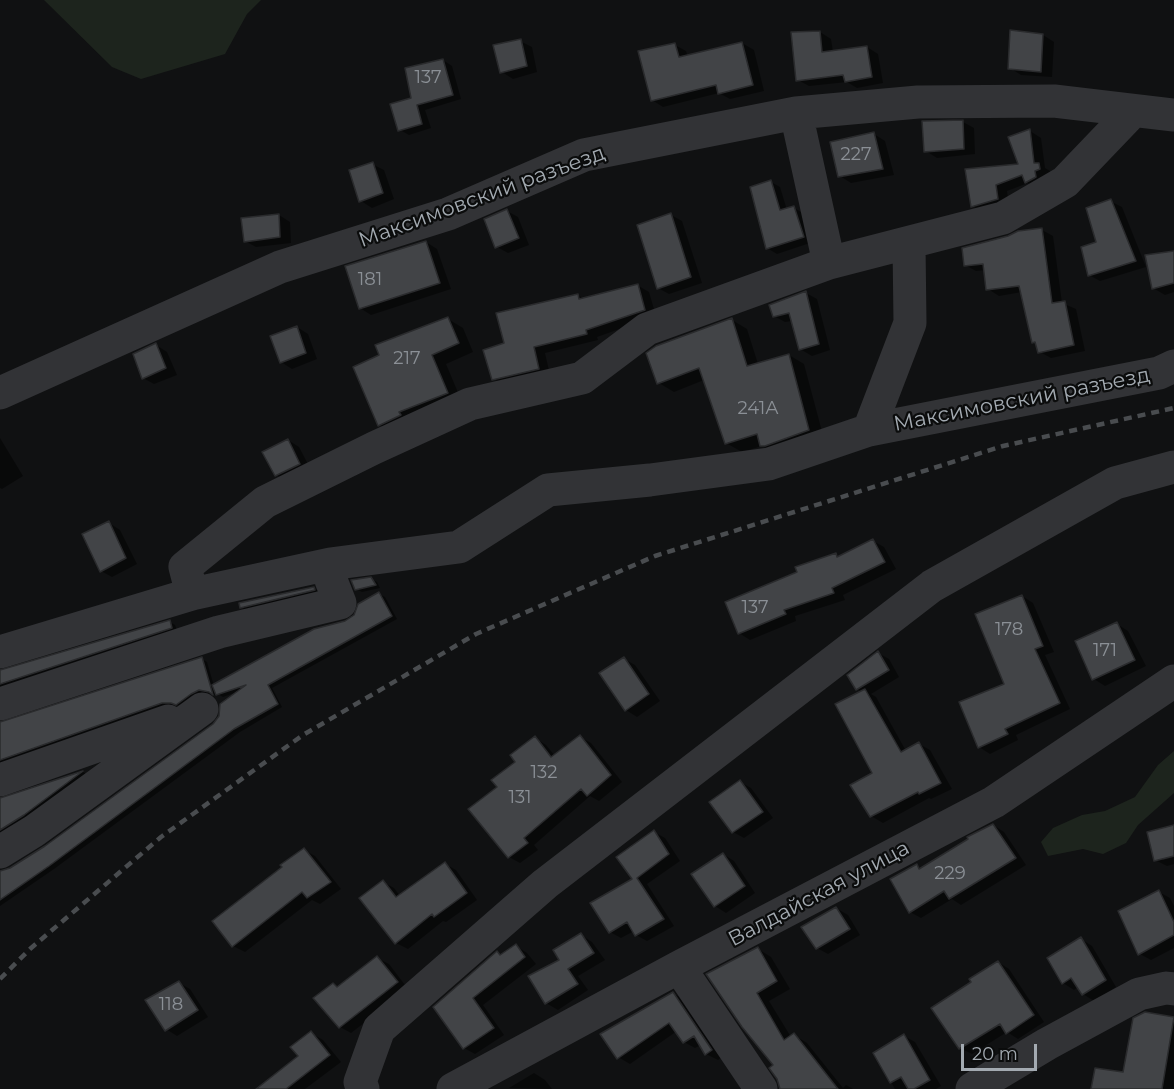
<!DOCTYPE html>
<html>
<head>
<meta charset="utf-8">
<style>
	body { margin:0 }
	#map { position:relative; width:1174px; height:1089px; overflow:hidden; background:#101112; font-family:Montserrat,sans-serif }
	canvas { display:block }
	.scale { position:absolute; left:961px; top:1044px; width:76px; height:27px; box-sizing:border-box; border:3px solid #a3aab1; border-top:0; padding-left:8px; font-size:18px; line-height:21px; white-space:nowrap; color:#a3aab1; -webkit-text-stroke:4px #0b0c0c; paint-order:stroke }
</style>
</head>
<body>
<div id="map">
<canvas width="1174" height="1089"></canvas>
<div class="scale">20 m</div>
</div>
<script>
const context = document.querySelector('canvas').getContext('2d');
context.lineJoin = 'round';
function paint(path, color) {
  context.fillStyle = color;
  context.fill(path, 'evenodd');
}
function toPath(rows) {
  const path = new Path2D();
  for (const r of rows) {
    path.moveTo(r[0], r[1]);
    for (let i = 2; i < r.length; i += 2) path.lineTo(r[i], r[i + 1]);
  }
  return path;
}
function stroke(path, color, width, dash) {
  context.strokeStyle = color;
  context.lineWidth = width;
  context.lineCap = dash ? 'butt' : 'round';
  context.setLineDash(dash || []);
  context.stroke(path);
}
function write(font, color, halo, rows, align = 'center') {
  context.font = font + ' Montserrat,sans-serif';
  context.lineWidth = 4.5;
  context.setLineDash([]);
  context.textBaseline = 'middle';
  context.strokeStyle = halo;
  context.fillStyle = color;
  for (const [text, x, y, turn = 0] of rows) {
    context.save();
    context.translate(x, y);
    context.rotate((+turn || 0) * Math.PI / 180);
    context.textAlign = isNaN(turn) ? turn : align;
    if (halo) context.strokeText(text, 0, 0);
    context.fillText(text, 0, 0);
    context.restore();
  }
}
const green = toPath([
	[44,0,261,0,247,14,225,54,141,79,112,67],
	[1174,751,1174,793,1138,825,1126,843,1103,854,1083,849,1048,856,1041,842,1053,828,1082,815,1105,811,1135,797,1158,765]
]);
const shadow = toPath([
	[820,32,831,39,833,52,867,47,878,54,883,83,857,88,847,82,809,86,798,80],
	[1043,35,1054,42,1052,77,1021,75,1010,68],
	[520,41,532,47,537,72,513,79,502,72],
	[742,43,754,50,764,91,730,99,719,93,663,107,652,100,675,45,686,51,688,57],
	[443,60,452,66,461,99,425,110,431,128,409,135,400,130,413,99],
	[963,122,974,128,975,154,937,158,926,151],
	[1030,131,1041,138,1045,168,1050,171,1051,175,1038,189,1028,183,1007,191,1009,205,984,212,972,206,967,170,1020,166],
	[874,134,885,141,894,175,851,183,840,176],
	[372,164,384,170,394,199,372,208,361,201],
	[771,182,780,187,787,210,794,208,803,213,813,242,777,254,767,248],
	[1110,201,1122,207,1146,267,1100,281,1089,275],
	[507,211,518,217,529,245,508,253,497,247],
	[279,215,290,222,291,243,256,247,245,241],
	[671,215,682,221,702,283,669,294,658,288],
	[1042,230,1053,236,1062,303,1076,309,1085,351,1051,358,1040,352,1037,344,1033,342,1022,292,999,296,988,289,986,270,976,271,965,265],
	[426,242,437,249,451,289,371,315,360,308],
	[1174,252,1174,292,1165,295,1153,288],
	[637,285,649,292,656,316,597,337,598,340,545,353,550,375,505,385,494,379,506,344,578,295,584,299],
	[806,293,817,299,830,350,812,356,800,349,792,321,785,322,774,316],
	[448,319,463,328,473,352,446,364,462,402,394,433,379,425],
	[732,320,747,329,758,364,789,355,804,364,824,439,777,454,762,446,742,452,726,443,704,380,674,392,659,383],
	[297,327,308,334,317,359,292,369,281,362],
	[156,345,167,352,177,375,154,384,143,378],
	[0,438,23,476,2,489,0,488],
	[288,440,299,447,311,470,288,481,276,475],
	[109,523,120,530,137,564,112,577,101,571],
	[873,541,884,547,896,569,843,595,845,600,795,616,796,621,750,640,739,633,799,573,835,554,840,557],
	[371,579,377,582,380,588,362,592,356,589],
	[313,588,319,591,246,610,241,607],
	[379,594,385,597,397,619,272,688,282,707,240,732,54,869,0,906,0,872,10,870,46,847,214,725,237,692,223,697,216,693,217,695,206,693,197,696,182,707,177,705,168,705,0,764,0,724,202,659,207,662,214,686,346,622],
	[1022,596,1033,603,1054,652,1045,655,1070,709,1016,735,1018,740,990,754,979,747,1006,684],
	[170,622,175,625,177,630,0,688,0,672],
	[1117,624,1128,631,1146,666,1105,686,1094,679],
	[878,653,889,659,899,677,871,694,876,697,906,751,919,744,930,750,952,789,931,799,929,798,883,823,871,816,874,773,862,692,857,689],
	[624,659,635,665,660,701,637,717,626,710],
	[580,737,591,743,622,782,599,801,590,796,534,845,538,850,520,863,509,857,499,787,535,738,546,745,555,756],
	[83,772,87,774,0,836,0,800],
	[740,782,751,788,773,818,744,838,733,832],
	[993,825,1004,832,1026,865,961,905,952,899,921,918,910,912,917,866,922,869],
	[1174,827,1174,854,1163,857,1163,860,1174,857,1174,864,1167,866,1155,860],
	[654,832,665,838,680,861,647,884,674,926,647,941,636,935,634,931,621,938,610,932],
	[304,850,315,856,341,889,320,904,312,900,245,952,233,946,214,921],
	[723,854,734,861,755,893,726,913,715,906],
	[445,864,456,870,477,900,446,922,443,921,408,949,396,943,383,882,394,888,400,896],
	[1159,892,1170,898,1174,906,1174,948,1151,960,1140,954],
	[836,908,848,915,860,935,828,954,817,948],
	[581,935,592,942,605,960,578,976,588,990,558,1010,546,1003,530,977,561,960],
	[1081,939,1092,946,1116,987,1094,1001,1083,994,1078,987,1074,990,1063,983,1049,959],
	[516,946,527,953,536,964,483,1005,504,1035,475,1054,464,1048,435,1007,497,953,502,956],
	[758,949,771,957,790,989,769,1001,791,1037,794,1035,807,1043,843,1088,846,1085,853,1089,793,1089,740,1021],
	[377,958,389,964,408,989,351,1033,340,1027,333,984,339,988],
	[998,962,1009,969,1044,1022,1018,1039,1007,1032,972,1054,960,1048,973,982],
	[179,983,190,989,208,1017,177,1036,166,1029],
	[673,993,684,1000,722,1057,718,1060,706,1054,701,1045,695,1048,684,1042,677,1031,630,1064,618,1057],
	[1146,1013,1174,1018,1174,1089,1092,1089,1125,1074],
	[311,1033,323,1040,341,1062,305,1089,258,1089,300,1057],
	[904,1036,915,1042,941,1086,936,1089,895,1089,875,1054],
	[534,1073,545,1080,552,1089,509,1088]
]);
const building = toPath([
	[1010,30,1043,34,1041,72,1008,69,1010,30],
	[820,31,822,52,867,46,872,77,845,82,843,75,796,81,791,32,820,31],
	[521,39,527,66,500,73,493,45,521,39],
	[742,42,753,85,718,94,716,85,651,101,638,51,675,43,679,57,742,42],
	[443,59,453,95,417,105,422,124,398,131,390,104,411,98,405,68,443,59],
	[963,120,964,149,924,152,922,121,963,120],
	[1030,129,1034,163,1039,163,1040,169,1035,171,1036,177,1025,183,1022,175,996,185,998,199,971,207,965,169,1018,164,1008,137,1030,129],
	[874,132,883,169,838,177,830,142,874,132],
	[373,162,383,193,359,202,349,170,373,162],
	[771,180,780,210,794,206,804,237,766,249,750,187,771,180],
	[1111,199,1136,261,1088,276,1081,247,1096,242,1086,208,1111,199],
	[507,209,519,238,495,248,484,219,507,209],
	[671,213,691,277,657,289,637,225,671,213],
	[279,214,280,237,244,242,241,218,279,214],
	[1042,228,1052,303,1065,301,1074,345,1038,353,1035,342,1032,343,1019,286,986,290,983,264,964,266,962,248,1008,236,1018,231,1042,228],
	[426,241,440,283,359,309,345,266,426,241],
	[1174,251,1174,283,1152,289,1145,255,1174,251],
	[638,284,645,310,586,330,587,334,534,347,539,369,492,380,483,350,504,343,496,313,578,294,579,299,638,284],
	[806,291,819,344,799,350,789,313,773,317,769,305,806,291],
	[448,317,459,343,432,355,448,393,399,412,401,415,378,426,353,367,379,355,375,345,448,317],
	[732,318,747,366,789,354,809,430,765,446,760,446,757,434,725,444,699,368,657,384,646,353,656,346,732,318],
	[297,326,306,353,280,363,270,336,297,326],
	[156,343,166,368,142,379,133,354,156,343],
	[288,439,300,464,275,476,262,452,288,439],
	[109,521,126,558,100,572,82,534,109,521],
	[873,539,885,562,832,588,834,593,784,610,786,614,738,634,725,602,797,572,795,567,836,553,837,557,873,539],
	[371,577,376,585,355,590,351,580,371,577],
	[314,587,315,590,240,608,239,603,314,587],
	[379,592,392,616,268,685,278,704,234,729,49,866,0,900,0,871,10,868,45,846,213,724,219,716,220,704,246,685,216,695,212,685,314,629,345,621,354,615,358,604,379,592],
	[1022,595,1043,646,1035,649,1060,703,1005,729,1008,734,978,748,959,702,1004,684,975,614,1022,595],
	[170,620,172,628,0,684,0,670,170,620],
	[1117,622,1135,660,1092,680,1075,641,1117,622],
	[878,651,889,670,856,690,847,675,878,651],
	[202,657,213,695,209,692,199,690,191,694,176,705,171,703,162,703,0,760,0,722,202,657],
	[624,657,649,694,625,711,599,673,624,657],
	[865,689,901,752,919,742,941,783,919,794,918,792,870,817,850,785,872,773,835,704,865,689],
	[580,735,611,775,587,796,581,789,524,838,528,843,508,858,468,809,497,787,491,780,515,762,510,755,535,736,551,757,580,735],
	[83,771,24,815,0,830,0,798,83,771],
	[740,780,763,812,732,833,709,802,740,780],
	[993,824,1016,858,949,899,944,891,909,913,890,879,917,864,919,869,968,839,967,837,993,824],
	[1174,825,1174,856,1154,861,1147,832,1174,825],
	[654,830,669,854,637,878,664,919,635,936,627,922,609,933,590,903,632,879,616,857,654,830],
	[304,848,331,882,307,898,302,892,232,947,212,921,282,867,280,865,304,848],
	[723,853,745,886,714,907,691,874,723,853],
	[445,862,467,893,434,917,432,914,395,944,359,898,383,880,396,897,445,862],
	[1159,890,1174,922,1174,935,1138,955,1118,911,1159,890],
	[836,907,850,929,816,949,801,927,836,907],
	[581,933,594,953,568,969,578,984,545,1004,528,976,559,960,553,950,581,933],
	[1081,937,1106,980,1082,995,1071,978,1062,984,1047,958,1081,937],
	[516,944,525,957,473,998,494,1028,463,1049,433,1007,497,951,500,955,516,944],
	[758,947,777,981,757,993,784,1040,794,1033,838,1089,780,1089,777,1079,769,1068,773,1065,742,1027,706,974,758,947],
	[377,956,398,982,339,1028,313,998,333,983,337,987,377,956],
	[998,961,1034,1015,1006,1034,1000,1024,959,1049,931,1008,971,982,969,979,998,961],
	[179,981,198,1010,165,1031,145,1000,179,981],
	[673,992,712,1050,705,1055,694,1036,683,1043,669,1023,617,1059,600,1034,673,992],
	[1145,1012,1174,1017,1162,1089,1091,1089,1095,1068,1123,1072,1133,1018,1145,1012],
	[311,1031,330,1055,286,1089,256,1089,298,1056,290,1047,311,1031],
	[904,1034,930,1080,914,1089,908,1089,901,1077,890,1083,873,1053,904,1034]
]);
const minor = toPath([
	[796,113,829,263],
	[0,393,280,267,448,214,584,155,796,113,918,102,1054,101,1174,115],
	[869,430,910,323,909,244],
	[192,594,185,567,265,502,374,448,470,404,582,378,647,329,829,263,1003,218,1065,182,1133,111],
	[0,652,192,594,330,564,459,547,548,490,650,480,769,464,869,430,1159,373,1174,366],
	[0,704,219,632,340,603,331,580],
	[0,780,168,721],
	[0,852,34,831,202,709],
	[679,967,761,1089],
	[363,1089,360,1082,379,1029,545,884,932,586,1115,483,1174,467],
	[453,1089,679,967,994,802,1174,681],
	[972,1089,1047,1044,1139,994,1166,988,1174,989]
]);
const rail = toPath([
	[0,979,30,949,161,837,303,735,476,634,655,556,1003,446,1174,408]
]);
const numberNames = [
	["137",428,78],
	["227",856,155],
	["181",370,280],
	["217",407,359],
	["241А",758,409],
	["137",755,608],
	["178",1009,630],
	["171",1105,651],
	["132",544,773],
	["131",520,798],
	["229",950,874],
	["118",171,1005]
];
const streetNames = [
	["Максимовский разъезд",482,197,-20],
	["Максимовский разъезд",1022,400,-11],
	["Валдайская улица",819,894,-28]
];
paint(green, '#1d241d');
paint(shadow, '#0007');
paint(building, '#424447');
stroke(building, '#2a2b2d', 1.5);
stroke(minor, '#323336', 33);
stroke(rail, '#494c4f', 4.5, [8, 6]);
write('18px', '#8b9096', null, numberNames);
write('21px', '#a3aab1', '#0b0c0c', streetNames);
</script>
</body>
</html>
